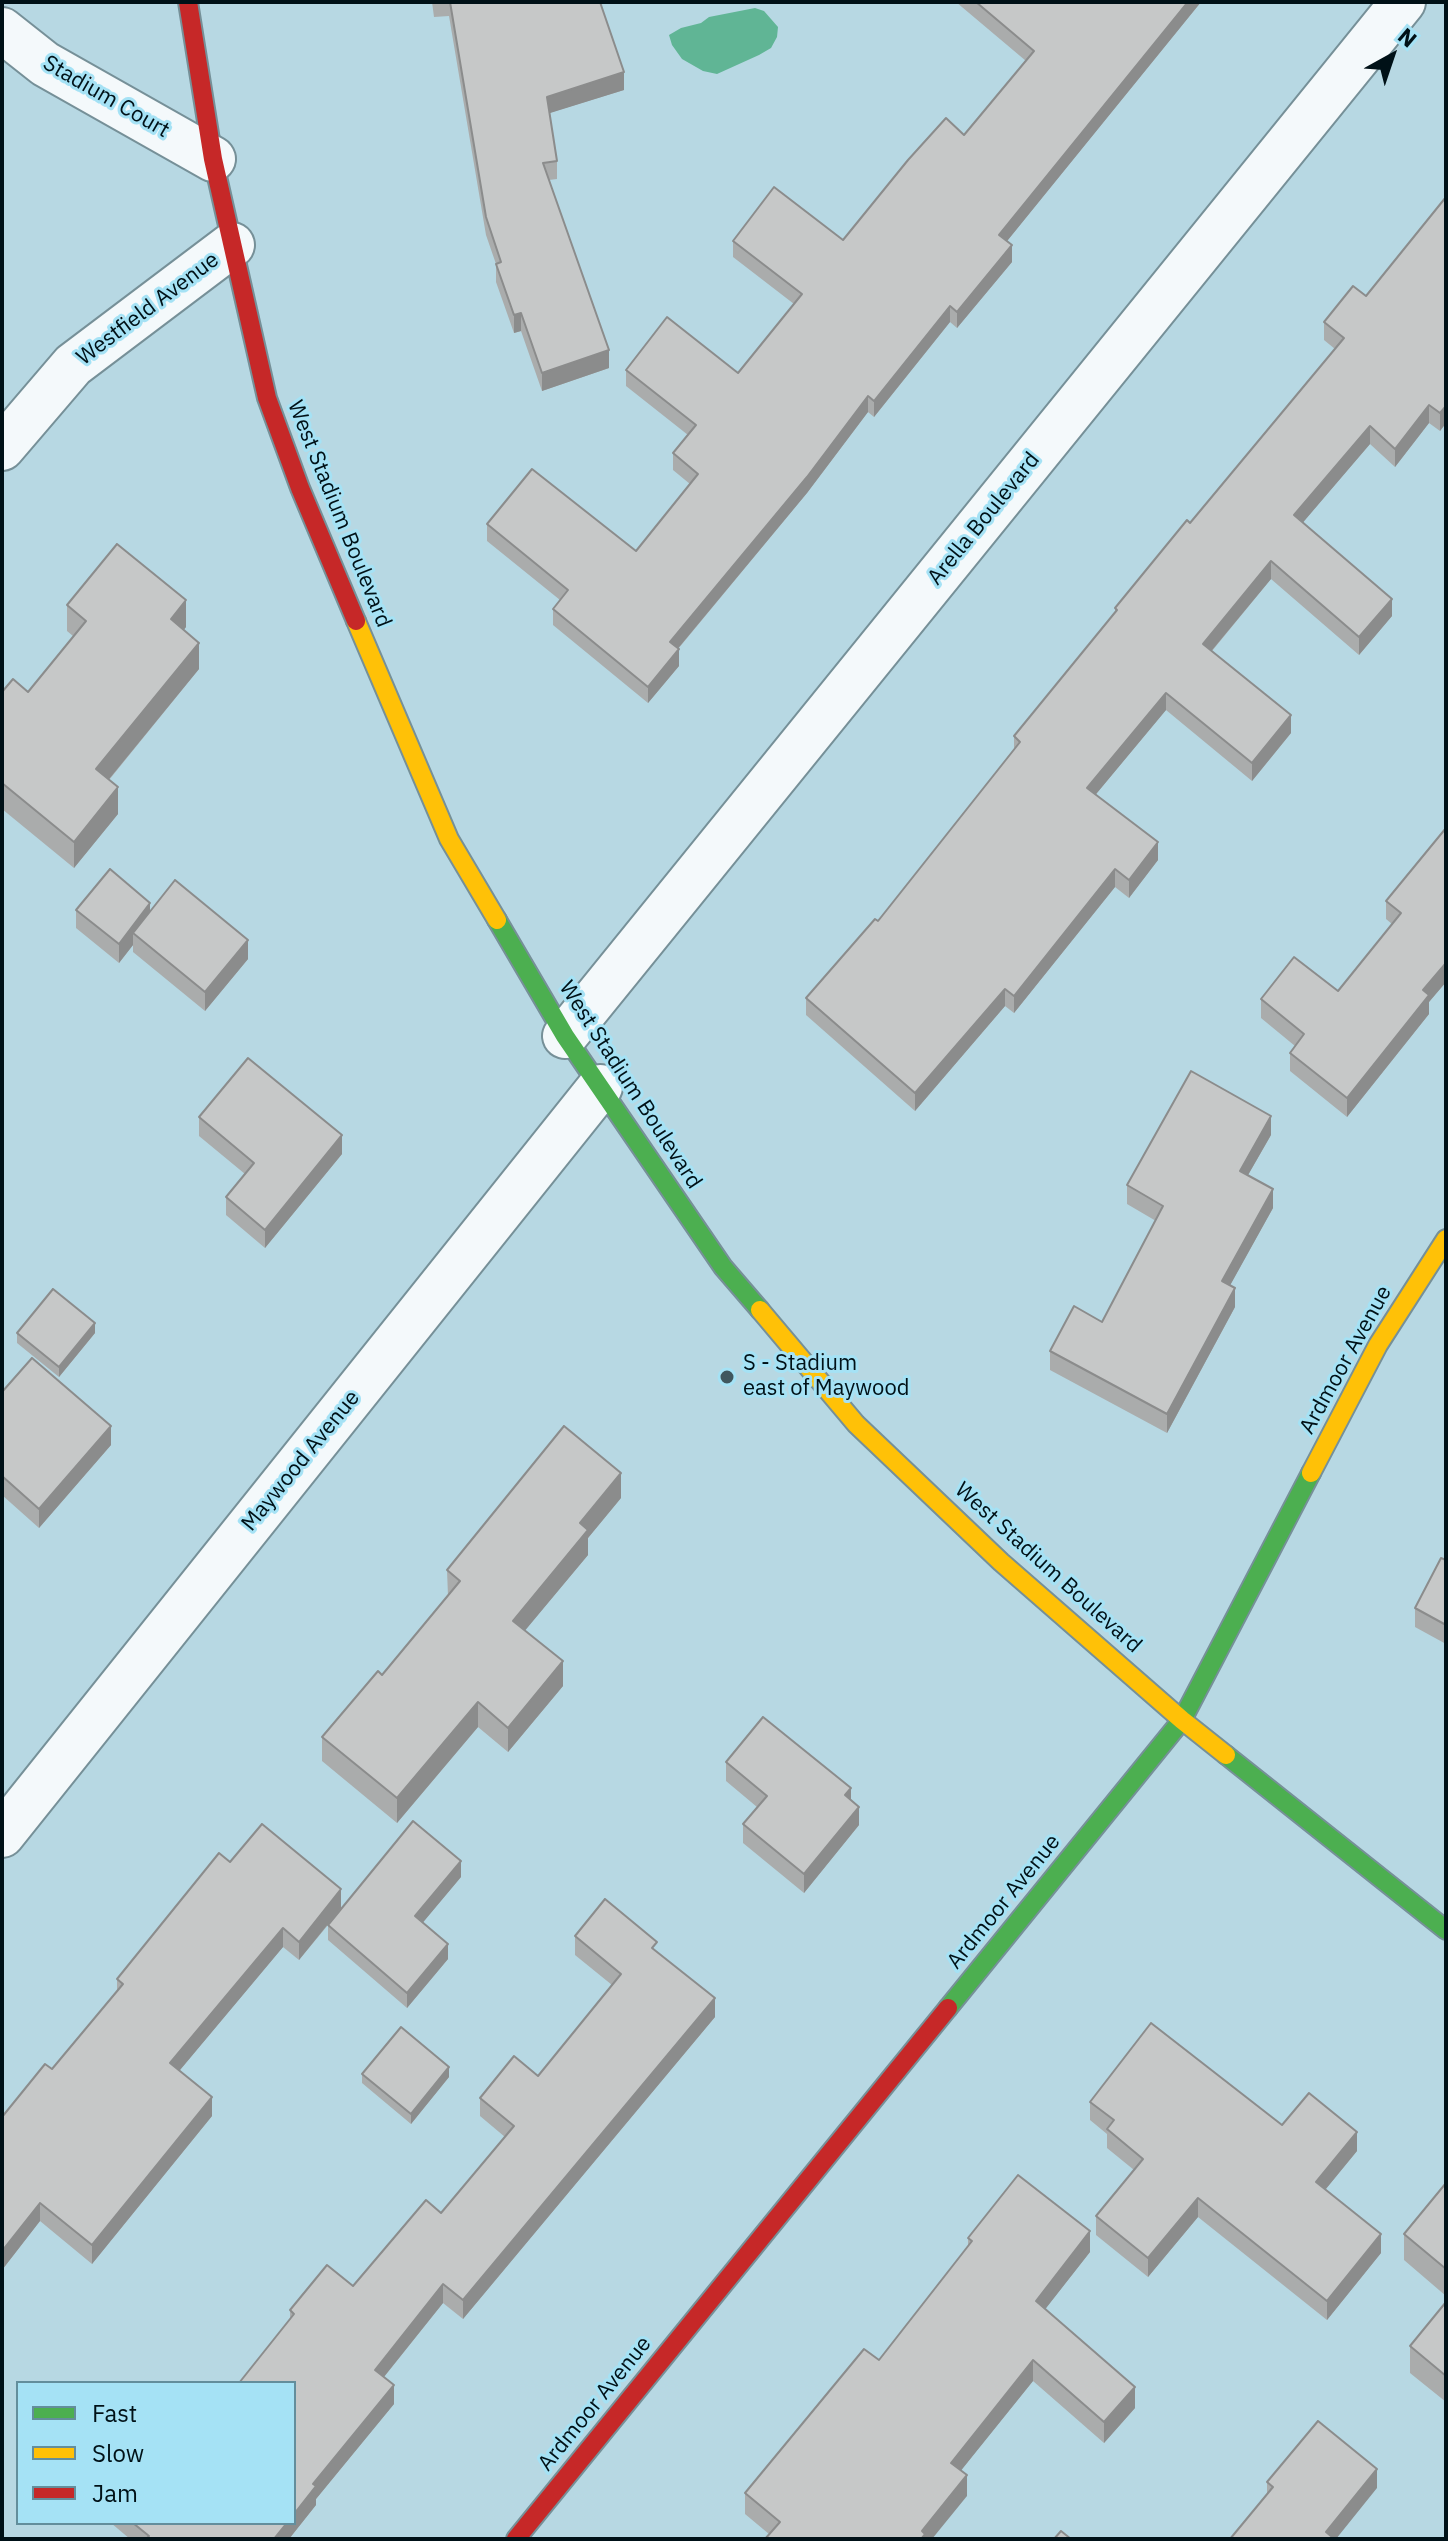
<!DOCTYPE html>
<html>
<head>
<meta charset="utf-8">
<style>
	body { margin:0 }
	#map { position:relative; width:1448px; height:2541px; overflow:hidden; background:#b7d8e3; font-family:"IBM Plex Sans",sans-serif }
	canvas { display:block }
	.frame { position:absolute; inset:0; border:4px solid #001117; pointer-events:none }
	.legend { position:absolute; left:16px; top:2381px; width:280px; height:144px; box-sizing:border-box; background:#a5e2f5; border:2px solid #638e9c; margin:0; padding:10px 14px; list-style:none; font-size:24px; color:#001117 }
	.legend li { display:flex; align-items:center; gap:16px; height:40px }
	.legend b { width:40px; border:2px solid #638e9c }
	.north { position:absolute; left:1352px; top:16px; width:80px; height:80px; -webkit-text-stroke:6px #a5e2f5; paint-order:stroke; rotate:40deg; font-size:22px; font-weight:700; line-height:32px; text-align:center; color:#001117 }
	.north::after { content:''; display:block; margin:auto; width:28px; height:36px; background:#001117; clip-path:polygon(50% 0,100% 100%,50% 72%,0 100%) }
</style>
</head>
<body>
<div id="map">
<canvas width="1448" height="2541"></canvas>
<div class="frame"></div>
<ul class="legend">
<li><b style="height:10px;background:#4caf50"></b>Fast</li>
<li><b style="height:10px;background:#ffc107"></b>Slow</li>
<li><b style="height:10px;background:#c62828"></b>Jam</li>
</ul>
<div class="north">N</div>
</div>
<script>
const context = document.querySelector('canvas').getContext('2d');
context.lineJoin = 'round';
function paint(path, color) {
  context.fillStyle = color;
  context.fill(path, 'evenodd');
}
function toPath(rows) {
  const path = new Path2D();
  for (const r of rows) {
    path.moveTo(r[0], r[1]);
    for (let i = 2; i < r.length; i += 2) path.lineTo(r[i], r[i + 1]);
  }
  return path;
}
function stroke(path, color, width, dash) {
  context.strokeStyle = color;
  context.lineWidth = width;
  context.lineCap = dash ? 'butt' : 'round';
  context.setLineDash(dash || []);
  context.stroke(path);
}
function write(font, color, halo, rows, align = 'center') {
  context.font = font + ' "IBM Plex Sans",sans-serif';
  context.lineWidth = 6;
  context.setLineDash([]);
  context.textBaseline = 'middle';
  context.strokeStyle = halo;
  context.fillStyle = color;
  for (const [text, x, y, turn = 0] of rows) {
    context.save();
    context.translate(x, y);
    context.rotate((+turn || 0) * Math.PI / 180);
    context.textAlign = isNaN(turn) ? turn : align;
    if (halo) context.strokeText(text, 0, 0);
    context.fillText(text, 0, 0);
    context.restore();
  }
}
const water = toPath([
	[755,8,764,11,778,27,777,37,771,48,759,55,717,74,703,71,682,59,672,45,669,35,681,28,701,23,709,17]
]);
const street = toPath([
	[2,30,45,64,213,159],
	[2,448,73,365,232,245],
	[565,1036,1403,2],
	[2,1835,600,1087]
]);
const fast = toPath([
	[497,920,565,1036,723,1267,760,1310],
	[1226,1755,1446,1930],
	[948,2008,1182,1720,1311,1473]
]);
const slow = toPath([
	[356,621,449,839,497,920],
	[760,1310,856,1424,1001,1562,1182,1720,1226,1755],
	[1311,1473,1378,1345,1446,1239]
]);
const jam = toPath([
	[188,2,213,159,267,398,300,488,356,621],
	[516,2539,948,2008]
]);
const wall = toPath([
	[432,2,606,2,601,5,624,90,549,113,557,161,557,179,549,180,609,368,542,391,521,331,514,333,496,282,496,264,486,235,449,16,434,17],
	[956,2,1201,2,1007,241,1012,262,957,328,950,322,874,417,868,412,807,493,678,649,679,666,648,703,553,625,553,609,560,600,487,541,487,524,636,551,690,484,673,470,673,453,688,435,626,386,626,370,738,373,794,304,733,257,733,241,843,240,964,135,1026,61],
	[1446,197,1446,423,1440,431,1429,423,1395,467,1370,444,1303,522,1392,616,1359,655,1271,579,1212,651,1291,733,1252,781,1166,710,1096,794,1158,860,1129,898,1115,887,1014,1013,1005,1006,915,1111,806,1015,806,998,878,921,1014,749,1014,736,1115,613,1115,608,1190,523,1335,349,1324,340,1324,322,1366,296],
	[67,605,186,627,184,630,199,669,109,780,118,814,74,868,2,809,2,692,28,692,73,636,67,631],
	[1446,828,1446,982,1429,1002,1429,1014,1347,1117,1290,1071,1290,1053,1295,1046,1261,1018,1261,999,1338,991,1392,924,1386,919,1386,901],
	[76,910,150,911,248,959,205,1011,133,952,133,945,119,963,76,928],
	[199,1117,342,1154,265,1248,226,1215,226,1197,245,1174,199,1136],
	[1271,1135,1248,1175,1273,1208,1230,1285,1235,1307,1167,1433,1050,1370,1050,1351,1102,1322,1156,1221,1127,1204,1127,1185],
	[17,1333,95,1333,59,1377,17,1343],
	[2,1392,111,1445,39,1528,2,1495],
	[621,1498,588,1538,588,1555,525,1630,563,1686,508,1752,478,1727,397,1823,322,1761,322,1737,382,1675,448,1596,447,1570],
	[1446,1560,1446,1644,1415,1627,1415,1608],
	[726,1762,851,1800,859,1825,804,1893,743,1843,743,1824,757,1807,726,1781],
	[230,1862,341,1908,461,1877,422,1923,448,1959,407,2008,328,1940,328,1925,299,1960,283,1947,179,2071,212,2116,92,2264,40,2221,2,2270,2,2117,52,2069,117,1992,117,1979],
	[575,1936,657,1952,715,2017,463,2319,443,2303,384,2377,394,2404,316,2499,316,2505,289,2539,130,2539,111,2523,294,2523,290,2310,353,2286,441,2213,505,2137,480,2116,480,2098,538,2076,612,1985,575,1955],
	[362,2074,449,2077,411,2124,362,2083],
	[1090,2102,1282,2125,1357,2151,1325,2190,1381,2253,1327,2320,1198,2217,1148,2277,1096,2235,1096,2216,1134,2170,1107,2148,1107,2134,1090,2120],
	[1446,2183,1446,2296,1404,2260,1404,2234],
	[968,2238,1090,2252,1045,2309,1135,2408,1104,2443,1033,2381,961,2470,967,2496,769,2534,745,2514,745,2493,879,2360,968,2246],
	[1446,2302,1446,2402,1410,2373,1410,2346],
	[1267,2482,1377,2488,1267,2494]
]);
const shadedWall = toPath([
	[1188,2,1201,2,999,251,999,235],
	[624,72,624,90,547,114,547,97],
	[1012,245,1012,262,957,328,957,312],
	[950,306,950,322,874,417,874,401],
	[521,313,521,331,514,333,514,315],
	[609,350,609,368,542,391,542,373],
	[868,396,868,412,807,493,670,658,670,642],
	[1429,405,1429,423,1395,467,1395,449],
	[1446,406,1446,423,1440,431,1440,413],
	[1370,426,1370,444,1294,533,1294,515],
	[1271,561,1271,579,1203,661,1203,644],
	[1392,599,1392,616,1359,655,1359,637],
	[186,600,186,627,171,645,171,619],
	[199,643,199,669,96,795,96,769],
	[679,649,679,666,648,703,648,687],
	[1166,693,1166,710,1087,805,1087,788],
	[1291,715,1291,733,1252,781,1252,763],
	[118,787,118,814,74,868,74,842],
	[1158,842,1158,860,1129,898,1129,880],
	[1115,869,1115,887,1014,1013,1014,996],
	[150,903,150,922,133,933,133,945,119,963,119,944],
	[248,940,248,959,205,1011,205,992],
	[1446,963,1446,982,1429,1002,1429,1014,1347,1117,1347,1098,1423,990],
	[1005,989,1005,1006,915,1111,915,1093],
	[1271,1116,1271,1135,1240,1189,1240,1171],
	[342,1135,342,1154,265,1248,265,1230],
	[1273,1189,1273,1208,1222,1300,1222,1281],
	[1235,1288,1235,1307,1167,1433,1167,1414],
	[95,1323,95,1333,59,1377,59,1367],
	[111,1426,111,1445,39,1528,39,1509],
	[621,1473,621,1498,588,1538,588,1555,513,1645,513,1621,580,1523],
	[563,1661,563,1686,508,1752,508,1728],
	[478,1702,478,1727,397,1823,397,1798],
	[851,1788,851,1807,845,1795],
	[859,1807,859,1825,804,1893,804,1874],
	[461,1861,461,1877,415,1932,415,1916],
	[341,1889,341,1908,299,1960,299,1942],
	[283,1928,283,1947,170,2082,170,2063],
	[448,1944,448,1959,407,2008,407,1993],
	[715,1998,715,2017,463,2319,463,2300],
	[449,2067,449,2077,411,2124,411,2114],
	[212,2097,212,2116,92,2264,92,2245],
	[1357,2132,1357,2151,1316,2201,1316,2182],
	[1198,2198,1198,2217,1148,2277,1148,2258],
	[40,2203,40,2221,2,2270,2,2251],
	[1090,2231,1090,2252,1036,2321,1036,2301],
	[1381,2234,1381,2253,1327,2320,1327,2301],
	[443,2284,443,2303,375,2388,375,2370],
	[1033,2360,1033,2381,951,2483,951,2463],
	[394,2385,394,2404,316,2499,316,2505,289,2539,274,2539,287,2523,294,2523,294,2514,313,2484],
	[1135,2387,1135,2408,1104,2443,1104,2422],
	[1377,2469,1377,2488,1336,2539,1326,2539,1326,2532],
	[967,2475,967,2496,932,2539,921,2539,922,2531]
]);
const building = toPath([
	[450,2,600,2,624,72,547,97,557,161,543,163,609,350,542,373,521,313,514,315,496,264,501,262,486,217,450,2],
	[976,2,1188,2,999,235,1012,245,957,312,950,306,874,401,868,396,807,477,670,642,679,649,648,687,553,609,568,590,487,524,532,469,636,551,698,474,673,453,696,425,626,370,667,317,738,373,802,294,733,241,774,187,843,240,908,160,946,118,964,135,1034,51,976,2],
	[1446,197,1446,406,1440,413,1429,405,1395,449,1370,426,1294,515,1392,599,1359,637,1271,561,1203,644,1291,715,1252,763,1166,693,1087,788,1158,842,1129,880,1115,869,1014,996,1005,989,915,1093,806,998,875,919,878,921,1020,742,1014,736,1117,610,1115,608,1187,520,1190,523,1344,338,1324,322,1353,286,1366,296,1446,197],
	[117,544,186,600,171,619,199,643,96,769,118,787,74,842,2,783,2,692,13,679,28,692,86,621,67,605,117,544],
	[1446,828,1446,963,1423,990,1429,995,1347,1098,1290,1053,1304,1034,1261,999,1294,957,1338,991,1401,913,1386,901,1446,828],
	[110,869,150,903,119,944,76,910,110,869],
	[175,880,248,940,205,992,133,933,175,880],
	[248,1058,342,1135,265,1230,226,1197,254,1163,199,1117,248,1058],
	[1191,1071,1271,1116,1240,1171,1273,1189,1222,1281,1235,1288,1167,1414,1050,1351,1074,1306,1102,1322,1163,1206,1127,1185,1191,1071],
	[53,1289,95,1323,59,1367,17,1333,53,1289],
	[32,1358,111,1426,39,1509,2,1476,2,1392,32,1358],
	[564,1426,621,1473,580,1523,588,1530,513,1621,563,1661,508,1728,478,1702,397,1798,322,1737,378,1671,382,1675,460,1581,447,1570,564,1426],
	[1441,1558,1446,1560,1446,1625,1415,1608,1441,1558],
	[763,1717,851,1788,845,1795,859,1807,804,1874,743,1824,767,1796,726,1762,763,1717],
	[413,1821,461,1861,415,1916,448,1944,407,1993,328,1925,413,1821],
	[262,1824,341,1889,299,1942,283,1928,170,2063,212,2097,92,2245,40,2203,2,2251,2,2117,45,2064,52,2069,123,1984,117,1979,219,1853,230,1862,262,1824],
	[605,1899,657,1942,652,1948,715,1998,463,2300,443,2284,375,2370,394,2385,313,2484,316,2486,294,2514,294,2383,239,2383,294,2314,290,2310,327,2265,353,2286,426,2200,441,2213,514,2126,480,2098,514,2056,538,2076,621,1974,575,1936,605,1899],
	[1151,2023,1282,2125,1309,2093,1357,2132,1316,2182,1381,2234,1327,2301,1198,2198,1148,2258,1096,2216,1143,2159,1107,2129,1114,2120,1090,2102,1151,2023],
	[401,2027,449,2067,411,2114,362,2074,401,2027],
	[1018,2175,1090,2231,1036,2301,1135,2387,1104,2422,1033,2360,951,2463,967,2475,922,2531,925,2534,921,2539,765,2539,780,2522,745,2493,864,2349,879,2360,972,2241,968,2238,1018,2175],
	[1446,2183,1446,2269,1404,2234,1446,2183],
	[1446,2302,1446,2376,1410,2346,1446,2302],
	[1318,2421,1377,2469,1326,2532,1332,2537,1330,2539,1230,2539,1273,2487,1267,2482,1318,2421],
	[133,2523,287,2523,274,2539,146,2539,149,2536,133,2523],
	[1061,2531,1071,2539,1054,2539,1061,2531]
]);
const markers = [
	[727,1377,8,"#40575e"]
];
const streetNames = [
	["Stadium Court",106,97,30],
	["Westfield Avenue",148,309,-37],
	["West Stadium Boulevard",339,514,68],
	["Arella Boulevard",984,519,-51],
	["West Stadium Boulevard",630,1085,57],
	["Ardmoor Avenue",1346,1360,-61],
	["Maywood Avenue",301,1461,-51],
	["West Stadium Boulevard",1048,1568,42],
	["Ardmoor Avenue",1004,1902,-51],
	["Ardmoor Avenue",595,2404,-51]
];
const poiNames = [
	["S - Stadium",743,1364],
	["east of Maywood",743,1389]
];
paint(water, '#60b595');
stroke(street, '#769098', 48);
stroke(fast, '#769098', 22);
stroke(slow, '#769098', 22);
stroke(jam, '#769098', 22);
stroke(street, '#f4f9fb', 44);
stroke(fast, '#4caf50', 18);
stroke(slow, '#ffc107', 18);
stroke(jam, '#c62828', 18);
paint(wall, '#aaacac');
paint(shadedWall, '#8b8c8c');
paint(building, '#c6c8c8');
stroke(building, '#8b8c8c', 2);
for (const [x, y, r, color] of markers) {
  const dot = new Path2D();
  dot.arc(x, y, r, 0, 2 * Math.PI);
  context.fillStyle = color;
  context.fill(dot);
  stroke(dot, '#a5e2f5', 3);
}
write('22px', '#001117', '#a5e2f5', streetNames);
write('22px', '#001117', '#a5e2f5', poiNames, 'left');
</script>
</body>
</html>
